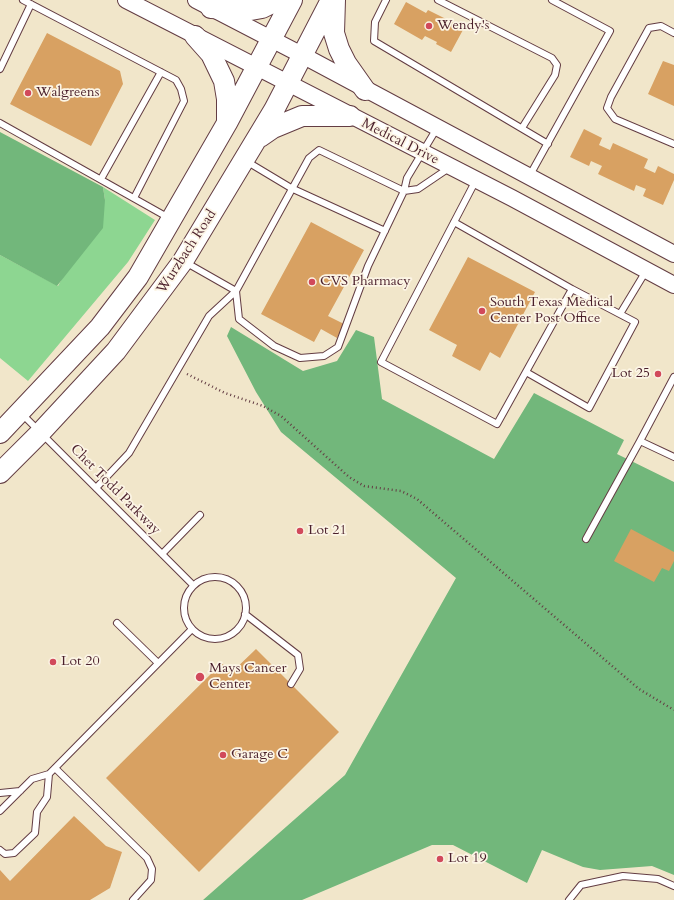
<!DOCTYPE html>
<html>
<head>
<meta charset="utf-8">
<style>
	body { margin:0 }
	canvas { display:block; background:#f1e6ca }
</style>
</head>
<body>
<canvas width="674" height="900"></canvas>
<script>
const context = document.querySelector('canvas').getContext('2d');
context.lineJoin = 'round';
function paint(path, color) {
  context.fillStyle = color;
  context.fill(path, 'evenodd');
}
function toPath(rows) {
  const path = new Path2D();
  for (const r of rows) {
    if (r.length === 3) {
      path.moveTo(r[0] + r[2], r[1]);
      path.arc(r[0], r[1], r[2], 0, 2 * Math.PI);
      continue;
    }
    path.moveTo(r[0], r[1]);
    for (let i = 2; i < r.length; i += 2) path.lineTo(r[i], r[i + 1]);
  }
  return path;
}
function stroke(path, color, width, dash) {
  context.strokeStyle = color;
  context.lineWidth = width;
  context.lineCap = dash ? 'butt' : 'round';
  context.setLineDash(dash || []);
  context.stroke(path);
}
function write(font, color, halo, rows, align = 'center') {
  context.font = font + ' Cardo,serif';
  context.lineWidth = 3.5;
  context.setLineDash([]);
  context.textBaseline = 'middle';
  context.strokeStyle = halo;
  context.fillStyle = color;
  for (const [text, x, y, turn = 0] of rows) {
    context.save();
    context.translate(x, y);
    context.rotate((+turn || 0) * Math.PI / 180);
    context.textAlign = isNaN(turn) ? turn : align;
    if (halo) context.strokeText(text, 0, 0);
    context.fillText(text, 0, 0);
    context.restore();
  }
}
const green = toPath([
	[103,187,155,220,128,262,28,381,0,358,0,255,58,286,105,200]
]);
const forest = toPath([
	[0,132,103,187,105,200,103,228,57,286,0,255],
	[231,327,303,371,337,361,356,330,374,337,382,399,494,459,534,393,624,440,617,454,674,482,674,875,652,866,600,870,583,867,542,850,527,883,453,845,432,845,302,900,203,900,345,775,456,578,281,432,256,392,227,336]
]);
const building = toPath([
	[406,2,426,13,428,10,464,28,451,52,436,44,437,42,425,36,422,40,394,24],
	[47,33,120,71,123,84,91,146,10,104],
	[663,61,674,65,674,106,648,94],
	[584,129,602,138,599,145,610,150,613,143,648,159,644,168,655,173,658,166,674,174,674,180,663,205,643,196,646,189,636,185,634,191,598,174,602,166,591,161,589,166,570,157],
	[311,222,364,250,328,316,344,324,337,338,321,329,314,342,261,314],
	[468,257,535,292,500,358,490,352,480,371,452,356,457,345,429,330],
	[631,529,674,552,674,561,669,571,662,568,654,582,614,561],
	[256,649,339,732,199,872,106,778,222,663,231,673],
	[74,816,106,846,122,852,110,888,90,900,0,900,0,870,10,881]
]);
const path = toPath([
	[187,374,225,393,263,406,281,416,349,477,364,486,401,491,417,499,639,689,674,710]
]);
const service = toPath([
	[23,0,176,80,181,89,184,101,134,198],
	[386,0,375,22,374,41,548,144],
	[438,0,552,58,557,65,555,75,522,128],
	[674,33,661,26,649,28,611,97,607,108,615,119,674,144],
	[0,69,31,4],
	[0,123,169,218],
	[437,128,407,178,404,191,418,189,449,168],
	[246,161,291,188,385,231],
	[530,175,610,31,552,0],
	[101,179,161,72],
	[454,222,572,289,497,424,381,362,476,180],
	[185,262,236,291],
	[620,314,646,271],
	[526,372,589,408,635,322,572,289],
	[674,377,640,441,674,457],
	[22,414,193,585],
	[96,488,129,453,209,316,236,291,309,158,319,150,404,191,368,266,338,347,324,356,300,358,274,346,239,319,236,291],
	[586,539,640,441],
	[162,554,200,515],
	[215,608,31],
	[245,614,298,655,300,669,291,684],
	[117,623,158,663],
	[55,768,147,858,152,869,151,880,133,900],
	[0,793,20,791],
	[0,811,32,779,49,774,192,629],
	[0,850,5,854,14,853,35,833,37,812,47,797,49,774],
	[569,900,581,885,623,876,658,879,674,886]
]);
const tertiary = toPath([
	[126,0,512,198,674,285],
	[196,0,302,55,674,254]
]);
const primary = toPath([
	[335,0,334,33,339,49,346,63,365,90],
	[211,8,251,10,262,8,278,0],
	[195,36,211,54,224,81,227,99,227,122],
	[260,137,273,128,302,116,350,116],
	[0,433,100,327,138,277,227,123,292,0],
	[0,473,40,433,116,351,183,261,274,110,331,0]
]);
const markers = [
	[429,26,4,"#d1495b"],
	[28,93,4,"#d1495b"],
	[312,282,4,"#d1495b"],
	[482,311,4,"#d1495b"],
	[658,374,4,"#d1495b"],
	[300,531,4,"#d1495b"],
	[53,662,4,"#d1495b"],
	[200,677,5,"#d1495b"],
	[223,755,4,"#d1495b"],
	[440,859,4,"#d1495b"]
];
const poiNames = [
	["Wendy's",437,26],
	["Walgreens",36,93],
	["CVS Pharmacy",320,282],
	["South Texas Medical",490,303],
	["Center Post Office",490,319],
	["Lot 25",650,374,"right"],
	["Lot 21",308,531],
	["Lot 20",61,662],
	["Mays Cancer",209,669],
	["Center",209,685],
	["Garage C",231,755],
	["Lot 19",448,859]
];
const streetNames = [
	["Medical Drive",400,142,27],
	["Wurzbach Road",187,252,-57],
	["Chet Todd Parkway",115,490,45]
];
paint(green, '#8dd691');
paint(forest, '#72b77b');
paint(building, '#d8a162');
stroke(service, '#633d43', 8);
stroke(tertiary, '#633d43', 18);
stroke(primary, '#633d43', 22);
stroke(path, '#633d43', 2.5, [1, 3]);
stroke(service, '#fff', 6);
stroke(tertiary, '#fff', 16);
stroke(primary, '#fff', 20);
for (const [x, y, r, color] of markers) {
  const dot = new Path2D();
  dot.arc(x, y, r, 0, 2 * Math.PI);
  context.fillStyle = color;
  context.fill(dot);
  stroke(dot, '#fcf5e5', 1.5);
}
write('14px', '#4a1f2b', '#fcf5e5', poiNames, 'left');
write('14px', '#4a1f2b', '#fcf5e5', streetNames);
</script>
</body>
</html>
